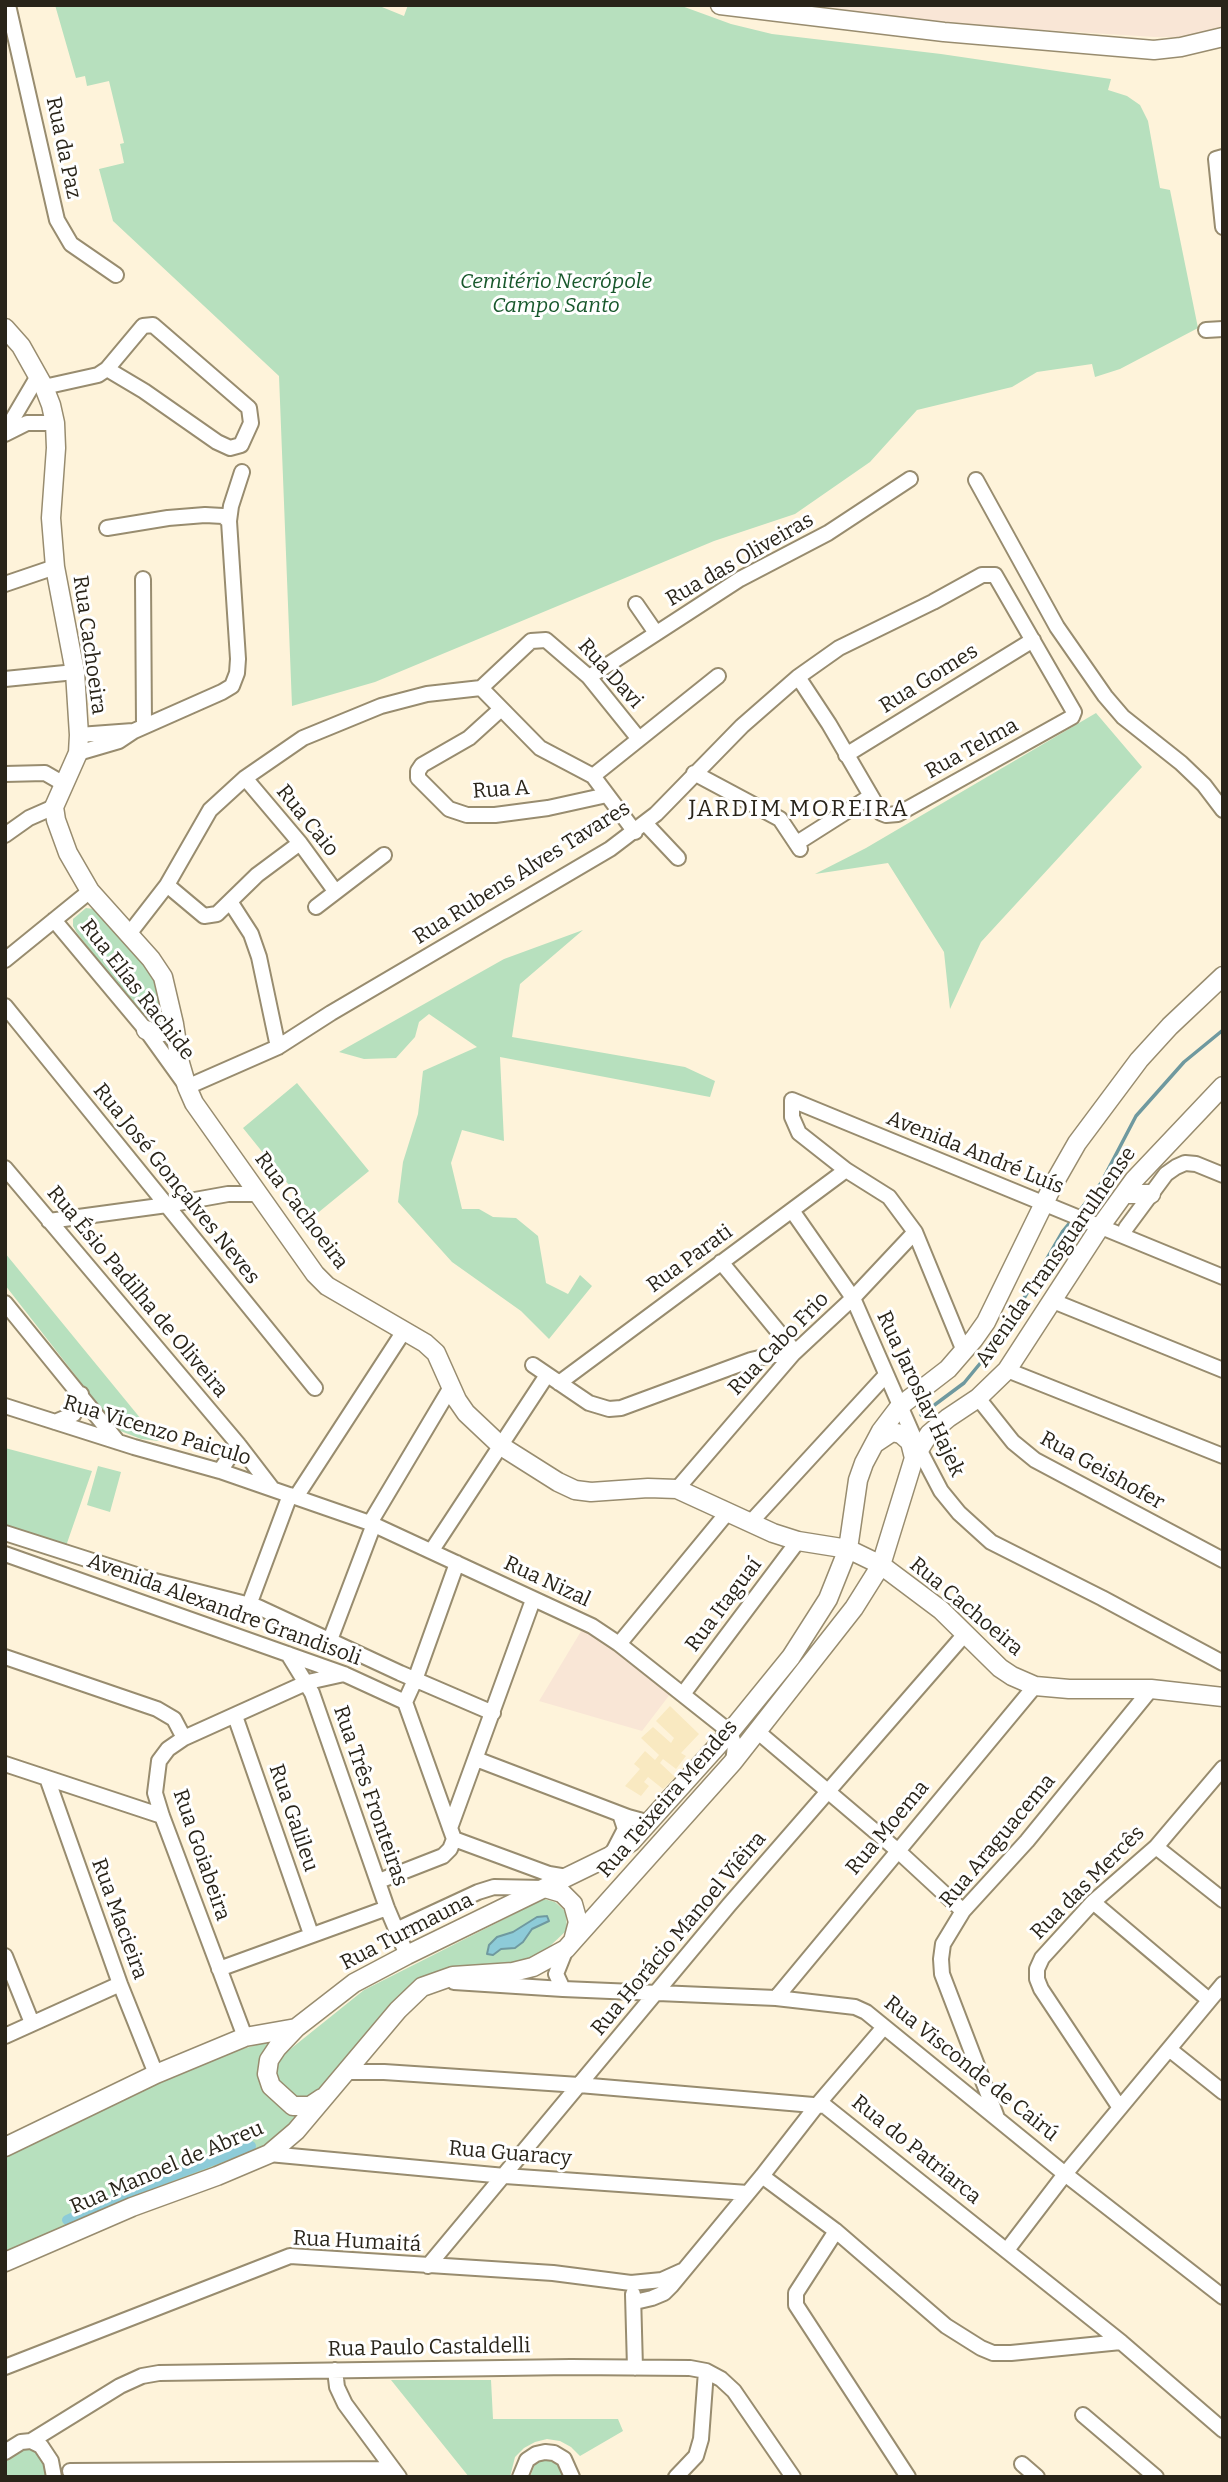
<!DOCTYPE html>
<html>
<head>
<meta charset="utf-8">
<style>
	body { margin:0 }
	#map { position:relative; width:1228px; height:2482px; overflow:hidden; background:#fef3da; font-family:Bitter,serif }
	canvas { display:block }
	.frame { position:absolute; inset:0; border:7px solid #292419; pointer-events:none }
</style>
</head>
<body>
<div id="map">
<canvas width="1228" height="2482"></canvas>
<div class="frame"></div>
</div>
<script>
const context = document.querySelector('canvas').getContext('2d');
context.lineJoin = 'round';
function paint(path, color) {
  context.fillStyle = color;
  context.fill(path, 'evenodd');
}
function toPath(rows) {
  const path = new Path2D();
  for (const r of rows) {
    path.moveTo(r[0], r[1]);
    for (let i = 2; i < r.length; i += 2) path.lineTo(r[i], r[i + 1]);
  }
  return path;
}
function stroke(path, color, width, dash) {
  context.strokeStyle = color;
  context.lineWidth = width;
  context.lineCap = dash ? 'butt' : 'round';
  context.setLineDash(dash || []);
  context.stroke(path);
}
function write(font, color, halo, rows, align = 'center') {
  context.font = font + ' Bitter,serif';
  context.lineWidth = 6;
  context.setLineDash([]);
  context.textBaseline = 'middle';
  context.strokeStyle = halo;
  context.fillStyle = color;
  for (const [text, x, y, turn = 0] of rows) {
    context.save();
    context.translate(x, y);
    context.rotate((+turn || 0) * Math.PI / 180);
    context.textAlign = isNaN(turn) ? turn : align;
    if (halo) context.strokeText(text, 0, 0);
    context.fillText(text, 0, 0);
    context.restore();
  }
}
const built = toPath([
	[670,1706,699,1734,681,1753,686,1756,676,1769,663,1759,660,1763,675,1777,663,1789,648,1777,644,1782,649,1786,641,1796,625,1786,640,1769,634,1764,645,1751,655,1760,659,1755,641,1738,653,1727,671,1743,674,1738,656,1721]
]);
const education = toPath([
	[807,5,1223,5,1223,26,1183,37,1155,37,979,26,806,8],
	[583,1628,671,1693,642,1731,539,1701]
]);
const green = toPath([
	[55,5,377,5,404,16,408,5,679,5,731,24,772,34,941,54,1111,79,1108,90,1127,96,1140,105,1148,121,1160,188,1170,190,1198,328,1120,369,1095,377,1092,364,1037,372,1012,387,917,410,870,462,795,514,714,541,375,682,292,706,279,376,113,221,99,169,124,163,120,144,124,143,109,81,87,86,85,76,76,78],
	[1096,713,1142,767,981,942,950,1009,944,952,888,863,815,874,866,848],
	[86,908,102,910,160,983,173,1056,77,933,73,926,73,919],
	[583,930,520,984,512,1037,685,1067,715,1081,710,1097,500,1057,504,1141,462,1130,451,1163,462,1209,479,1209,493,1217,516,1218,538,1236,546,1283,568,1294,580,1275,592,1286,549,1339,521,1311,452,1262,398,1202,403,1162,418,1114,423,1071,477,1047,429,1014,419,1022,415,1037,396,1058,364,1059,339,1052,504,959],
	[297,1083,369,1171,314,1216,243,1128],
	[5,1253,159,1441,141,1439,118,1430,5,1285],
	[5,1448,92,1471,66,1546,5,1525],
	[98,1466,121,1472,110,1512,87,1505],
	[544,1899,555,1902,566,1912,567,1930,549,1947,528,1959,502,1968,422,1978,320,2092,305,2097,293,2096,279,2090,273,2074,278,2059,364,1990],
	[277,2039,264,2071,300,2114,274,2144,5,2258,5,2156,162,2076,215,2057],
	[391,2380,491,2380,493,2419,618,2419,623,2431,580,2456,571,2447,560,2441,547,2439,535,2442,524,2448,515,2457,510,2477,469,2477],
	[31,2448,38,2454,49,2473,48,2477,7,2477,6,2462,20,2449],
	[545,2458,551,2459,561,2464,565,2477,530,2477,535,2464]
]);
const water = toPath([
	[547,1916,549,1921,532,1929,523,1942,515,1948,501,1949,493,1955,487,1954,489,1945,497,1937,513,1932,537,1917,547,1916]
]);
const stream = toPath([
	[1077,1214,1101,1183,1136,1116,1184,1062,1223,1030],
	[921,1415,964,1383,1001,1338,1063,1231,1072,1220]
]);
const canal = toPath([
	[67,2220,122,2195,251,2146]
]);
const minor = toPath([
	[8,5,57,220,71,244,116,275],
	[1223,157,1216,159,1223,227],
	[1206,330,1223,329],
	[44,387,98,375,107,369,143,326,153,325,249,408,251,423,241,445,230,448,217,442,144,391,107,369],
	[5,432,38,376],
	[5,434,27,423,55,423],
	[976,480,1057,627,1105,696,1123,717,1181,763,1204,785,1223,810],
	[107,528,168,518,205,515,223,516,229,521],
	[143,579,144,726],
	[5,584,55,567],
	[636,604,656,633],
	[589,677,740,579,828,533,910,479],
	[5,679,75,672],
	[481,688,531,641,546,640,589,677,639,739],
	[481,688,540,748,593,776,635,832],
	[501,709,469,738,422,765,418,771,418,778,449,809,467,815,495,815,548,808,607,795],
	[79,735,133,731],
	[78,753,119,741,134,731,222,692,232,686,237,673,238,659,229,521,231,506,242,472],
	[846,755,1033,640],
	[694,773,780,819,800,849],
	[5,774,45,773,64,784],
	[593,776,718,676],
	[245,778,300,843,335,891],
	[645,823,678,858],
	[5,835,29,818,54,807],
	[797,843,871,796],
	[167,885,204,916,217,914,257,875,300,843],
	[231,903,251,934,259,957,278,1047],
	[316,907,384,855],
	[54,920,146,1030,187,1087,278,1047,331,1013,610,849,656,814,742,726,798,677,839,648,933,602,982,575,995,575,1074,712,1072,717,898,814,886,815,881,813,829,724,798,677],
	[129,934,167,885,210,810,245,778,303,738,381,706,427,694,481,688],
	[5,960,90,891],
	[5,1006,315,1388],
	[5,1168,238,1444,271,1487],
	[793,1212,853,1298,919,1449,941,1491,959,1513,991,1542,1102,1598,1223,1663],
	[49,1221,167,1205,228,1194,257,1194],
	[1126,1228,1166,1174,1176,1167,1185,1163,1196,1164,1223,1175],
	[721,1262,795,1352],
	[1053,1301,1223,1370],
	[5,1303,118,1442],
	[964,1351,915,1232,889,1197,846,1170,799,1133,792,1117,792,1100,1223,1277],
	[533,1365,589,1403,609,1409,621,1408,751,1360,772,1355,793,1354],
	[1007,1370,1223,1456],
	[559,1383,846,1170],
	[978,1398,1013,1442,1035,1460,1223,1560],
	[5,1406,134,1447,220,1471,370,1523,592,1626,619,1644,730,1732,735,1746,733,1762],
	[55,1422,74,1414,81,1394],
	[220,1471,238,1444],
	[677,1489,793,1354,853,1298,915,1232],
	[296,1497,404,1331],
	[370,1523,451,1387],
	[750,1523,886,1375],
	[5,1533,155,1581,258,1607,400,1673,493,1713],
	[432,1550,547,1375],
	[5,1554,344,1674,405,1702],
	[249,1605,290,1495],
	[330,1640,374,1524],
	[619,1644,727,1513],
	[288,1654,312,1693,387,1908,407,1955],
	[5,1657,157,1709,174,1719,184,1738],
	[683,1694,798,1541],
	[405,1702,415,1680,457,1563],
	[405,1702,454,1839],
	[235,1716,311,1934],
	[758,1732,897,1850,963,1911],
	[476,1759,628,1817,650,1823],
	[5,1764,162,1816],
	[47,1778,120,1984,156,2074],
	[450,1828,533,1600],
	[454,1839,549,1874,567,1877],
	[1156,1847,1223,1900],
	[612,1854,625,1829,620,1814],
	[379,1881,443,1856,450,1849,454,1839],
	[1093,1902,1209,2000],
	[396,1930,478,1892,494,1887,544,1888],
	[5,1956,32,2023],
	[219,1969,387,1908],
	[454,1982,563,1989,776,1998,855,2007,866,2012,1065,2174,1223,2297],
	[563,1989,556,1974,566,1949],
	[776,1998,1035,1686],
	[5,2036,120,1984],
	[245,2037,162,1816,155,1793,159,1761,168,1749,184,1738,308,1682,344,1674],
	[1169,2049,1223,2092],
	[349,2072,384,2072,579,2085,825,2106,1121,2342,1223,2430],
	[1120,2108,1041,1989,1037,1979,1037,1969,1042,1958,1093,1902,1156,1847,1223,1768],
	[996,2115,942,1974,941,1959,943,1944,963,1911,1027,1841,1151,1689],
	[269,2154,505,2176,748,2193],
	[762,2176,836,2231,946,2326,981,2348,993,2353,1011,2353,1121,2342],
	[836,2231,796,2293,796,2305,908,2477],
	[1007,2250,1065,2174,1223,1984],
	[428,2266,729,1905,965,1634],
	[633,2294,635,2368],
	[635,2302,652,2298,664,2293,671,2286,762,2176,818,2104,884,2027],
	[5,2367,290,2256,553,2273,631,2283,662,2280,682,2271],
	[335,2370,337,2387,345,2404,399,2477],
	[1083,2415,1156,2477],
	[31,2441,120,2386,142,2376,159,2373,571,2367,690,2368,706,2371,721,2379,734,2391,793,2477],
	[5,2452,21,2442,31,2441,41,2446,51,2461,54,2477],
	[1022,2464,1037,2477],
	[70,2471,392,2469],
	[520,2477,527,2460,536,2454,545,2452,554,2453,564,2459,572,2477],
	[676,2477,696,2456,701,2439,706,2371]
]);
const major = toPath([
	[720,5,944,32,1154,50,1181,47,1223,37],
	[5,328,21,346,44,387,51,405,55,423,56,448,51,518,55,567,75,672,79,735,78,753,54,807,56,820,68,853,90,891,151,959,163,977,174,1024,180,1063,187,1087,194,1103,315,1274,327,1286,425,1343,436,1353,457,1400,466,1413,501,1446,558,1482,575,1490,591,1492,648,1488,677,1489,773,1533,798,1541,848,1549,881,1565,941,1610,1000,1668,1012,1676,1035,1686,1069,1689,1151,1689,1223,1697],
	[146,1030,154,1033,163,1032,174,1024],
	[1124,1194,1151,1194],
	[874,1444,892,1432,901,1434,910,1442,914,1458],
	[545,1888,562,1893,573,1904,578,1922,573,1941],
	[322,2098,310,2106,293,2106,271,2086,267,2074,269,2060,277,2048,296,2028,354,1983,407,1955,610,1856,631,1842,730,1732,791,1657,828,1599,848,1549,858,1480,864,1463,881,1431,900,1406,948,1369,974,1339,986,1322,1053,1185,1077,1143,1139,1060,1170,1026,1223,976],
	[5,2147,156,2074,245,2037,296,2028],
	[5,2262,132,2207,217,2176,269,2154,296,2131,398,2010,422,1987,453,1976,513,1972,533,1967,566,1949,573,1941,733,1762,854,1608,881,1565,914,1458,929,1434,948,1418,978,1398,1007,1370,1100,1227,1134,1180,1223,1086]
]);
const streetNames = [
	["Rua da Paz",63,148,78],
	["Rua das Oliveiras",740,560,-30],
	["Rua Cachoeira",89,645,82],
	["Rua Davi",610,674,48],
	["Rua Gomes",929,679,-32],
	["Rua Telma",972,749,-29],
	["Rua A",501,790,-4],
	["Rua Caio",307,821,51],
	["Rua Rubens Alves Tavares",522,873,-32],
	["Rua Elías Rachide",137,990,52],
	["Avenida André Luís",975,1153,22],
	["Rua José Gonçalves Neves",176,1184,51],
	["Rua Cachoeira",301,1211,53],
	["Avenida Transguarulhense",1056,1257,-55],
	["Rua Parati",690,1259,-36],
	["Rua Ésio Padilha de Oliveira",137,1292,50],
	["Rua Cabo Frio",779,1344,-46],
	["Rua Jaroslav Hajek",920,1394,65],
	["Rua Vicenzo Paiculo",157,1431,17],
	["Rua Geishofer",1102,1471,29],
	["Rua Nizal",547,1582,25],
	["Rua Itaguaí",724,1605,-53],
	["Rua Cachoeira",966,1607,40],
	["Avenida Alexandre Grandisoli",224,1610,20],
	["Rua Três Fronteiras",370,1796,71],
	["Rua Teixeira Mendes",668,1799,-49],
	["Rua Galileu",293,1818,71],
	["Rua Moema",888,1828,-50],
	["Rua Araguacema",998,1841,-50],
	["Rua Goiabeira",201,1855,71],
	["Rua das Mercês",1088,1883,-45],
	["Rua Macieira",119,1919,70],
	["Rua Turmauna",407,1932,-27],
	["Rua Horácio Manoel Viêira",679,1934,-50],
	["Rua Visconde de Cairú",971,2069,39],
	["Rua do Patriarca",916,2150,39],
	["Rua Guaracy",510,2154,5],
	["Rua Manoel de Abreu",167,2168,-23],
	["Rua Humaitá",357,2242,3],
	["Rua Paulo Castaldelli",429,2348,-1]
];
const parkNames = [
	["Cemitério Necrópole",556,282],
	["Campo Santo",556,306]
];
const neighbourhoodNames = [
	["JARDIM MOREIRA",799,810]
];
paint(built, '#f9e9c1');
paint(education, '#f9e6d6');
paint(green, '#b7e0be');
paint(water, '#8dcbd8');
stroke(water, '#6f999f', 2);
stroke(stream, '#6f999f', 3.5);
stroke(canal, '#8dcbd8', 10);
stroke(minor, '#988c6f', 18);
stroke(major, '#988c6f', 21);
stroke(minor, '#fff', 14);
stroke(major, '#fff', 18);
write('21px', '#292419', '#fff', streetNames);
write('italic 21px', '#18582c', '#fff', parkNames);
context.letterSpacing = '2px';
write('23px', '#292419', '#fff', neighbourhoodNames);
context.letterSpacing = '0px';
</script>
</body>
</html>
